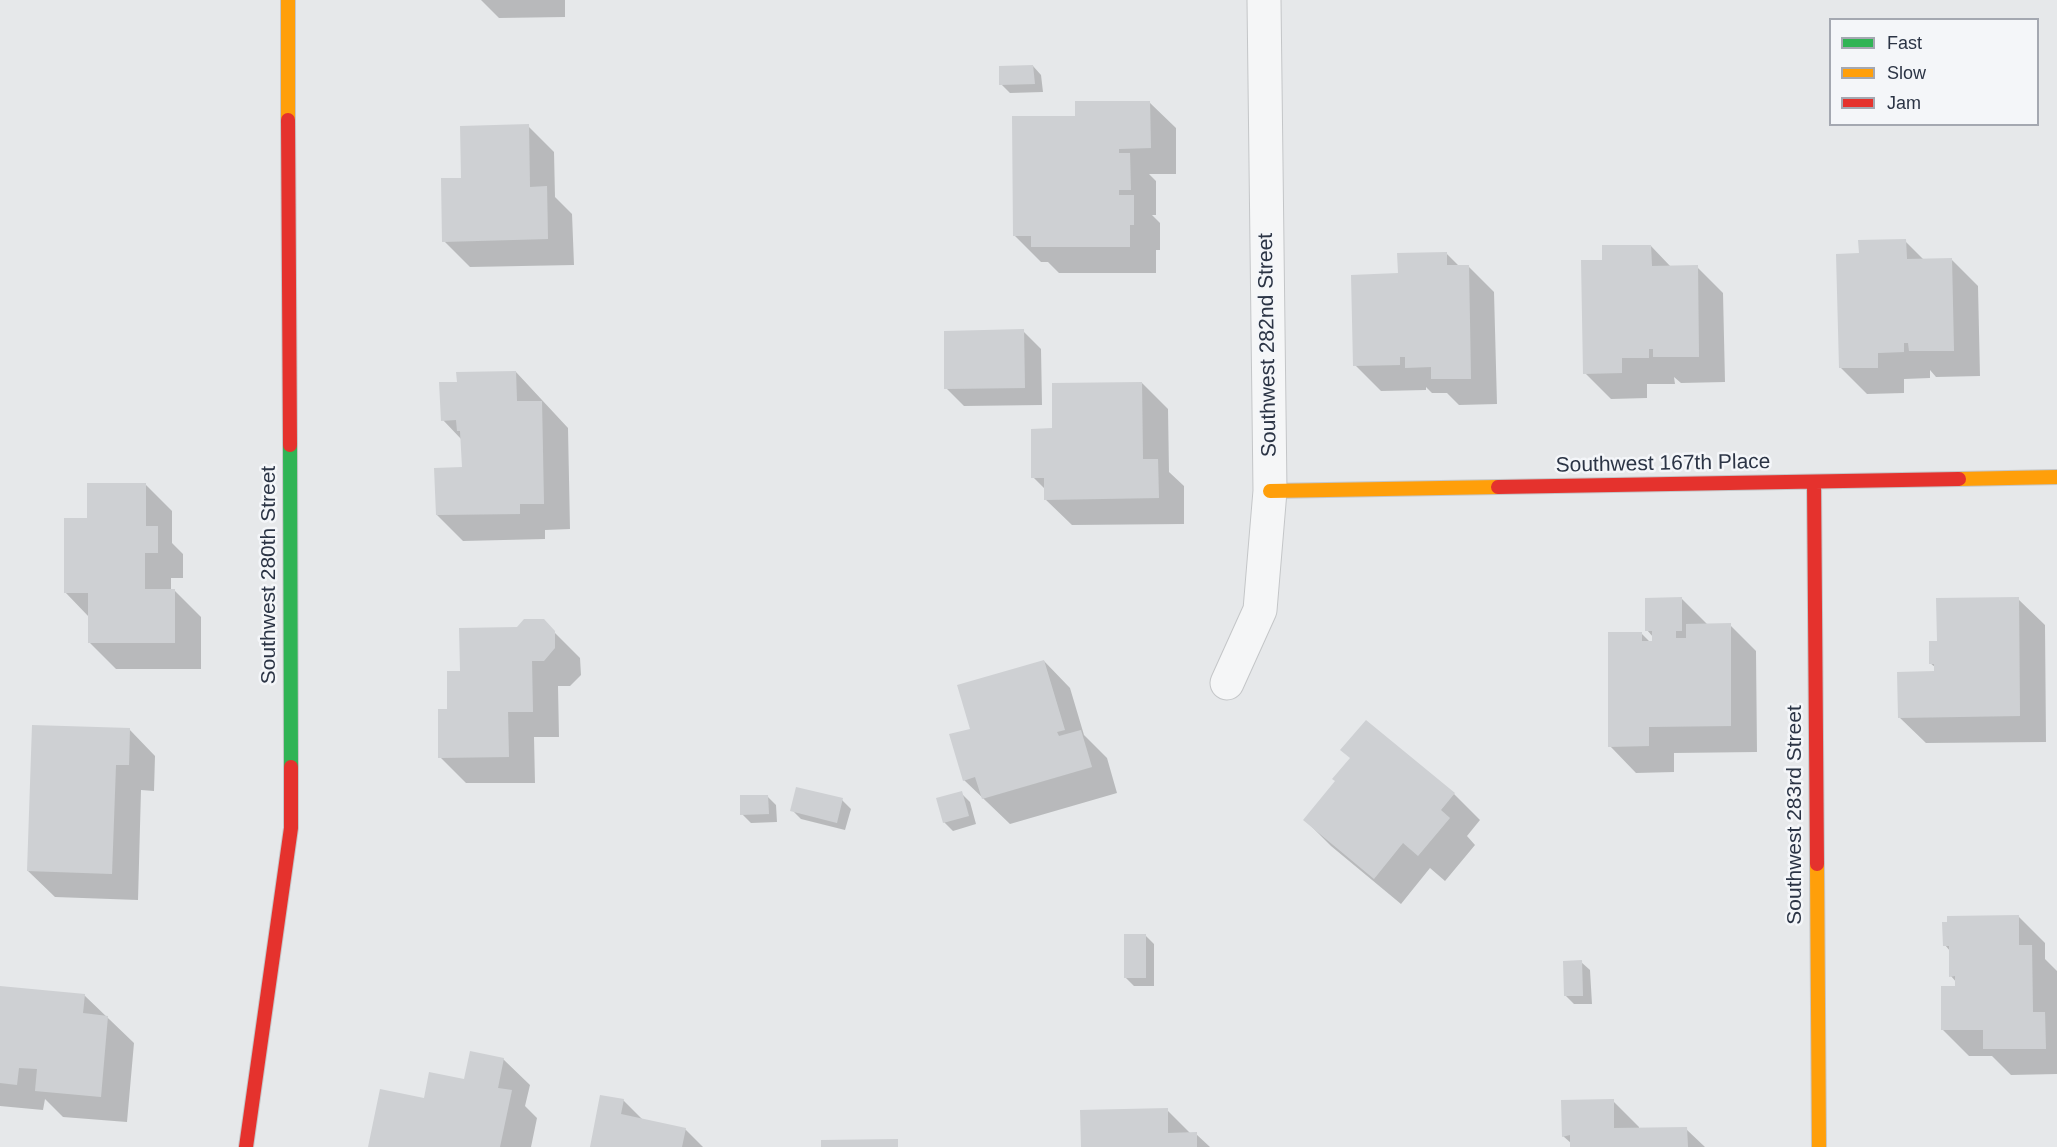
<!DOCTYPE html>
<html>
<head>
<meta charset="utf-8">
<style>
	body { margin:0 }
	#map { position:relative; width:2057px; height:1147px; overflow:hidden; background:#e6e8ea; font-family:Arial,sans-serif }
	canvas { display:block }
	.legend { position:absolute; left:1829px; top:18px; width:210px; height:108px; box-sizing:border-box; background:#f4f6f9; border:2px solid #a4a8b1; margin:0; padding:8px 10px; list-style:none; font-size:18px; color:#2b3445 }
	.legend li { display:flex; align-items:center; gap:12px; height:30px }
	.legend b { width:30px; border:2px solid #a4a8b1 }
</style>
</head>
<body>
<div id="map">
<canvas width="2057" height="1147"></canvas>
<ul class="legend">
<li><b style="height:8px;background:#30b455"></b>Fast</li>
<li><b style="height:8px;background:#ff9f0a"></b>Slow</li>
<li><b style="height:8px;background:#e5322d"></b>Jam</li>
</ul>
</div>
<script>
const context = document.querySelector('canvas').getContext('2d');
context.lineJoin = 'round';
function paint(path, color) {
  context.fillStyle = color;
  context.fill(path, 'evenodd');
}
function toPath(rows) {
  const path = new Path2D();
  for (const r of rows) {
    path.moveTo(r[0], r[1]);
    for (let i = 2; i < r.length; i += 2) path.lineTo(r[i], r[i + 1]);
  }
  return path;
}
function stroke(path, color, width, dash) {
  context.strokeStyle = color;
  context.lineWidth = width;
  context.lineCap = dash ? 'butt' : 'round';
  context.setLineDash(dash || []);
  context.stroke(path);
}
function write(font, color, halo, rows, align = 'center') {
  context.font = font + ' Arial,sans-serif';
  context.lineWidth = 5;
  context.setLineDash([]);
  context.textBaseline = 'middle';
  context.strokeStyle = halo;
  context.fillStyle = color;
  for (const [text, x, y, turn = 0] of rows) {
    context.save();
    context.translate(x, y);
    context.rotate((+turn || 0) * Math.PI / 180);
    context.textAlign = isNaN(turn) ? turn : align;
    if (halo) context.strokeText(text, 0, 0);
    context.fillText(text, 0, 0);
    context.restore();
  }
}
const shadow = toPath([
	[481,0,565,0,565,17,499,18],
	[1033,66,1041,75,1043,92,1010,93,1001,84],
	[1149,102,1176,128,1176,174,1149,174,1156,181,1156,215,1152,215,1160,223,1160,250,1156,250,1156,273,1059,273,1048,262,1041,262,1014,235,1077,118],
	[528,126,554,152,555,197,572,214,574,265,470,267,444,241,462,179],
	[1905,241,1925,261,1952,260,1978,286,1980,376,1936,377,1930,370,1930,378,1904,379,1904,393,1867,394,1840,367,1860,255],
	[1651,246,1671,267,1697,267,1723,293,1725,382,1681,383,1674,377,1675,384,1647,384,1647,398,1611,399,1585,373,1603,262],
	[1446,253,1459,266,1468,266,1494,292,1497,404,1459,405,1447,393,1432,393,1426,387,1426,390,1381,391,1355,365,1399,275],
	[1023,331,1041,349,1042,405,964,406,946,388],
	[516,372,568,428,570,529,545,530,545,539,463,541,437,515,464,468,462,440,443,420,458,383],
	[1142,383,1168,409,1169,472,1184,486,1184,524,1072,525,1045,499,1045,489,1033,477,1054,429],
	[146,485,172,511,172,543,183,554,183,578,171,578,171,591,175,591,201,617,201,669,116,669,89,642,89,617,65,592,89,520],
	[1682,599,1708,625,1730,625,1756,651,1757,752,1674,753,1674,772,1636,773,1610,746,1641,633,1651,643,1653,643,1653,637,1647,630],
	[2018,599,2045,625,2046,742,1926,743,1899,717,1936,673,1936,668,1930,663,1938,642],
	[543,621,580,658,581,675,570,686,558,686,559,737,534,737,535,783,466,783,440,757,448,710,461,673,518,629],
	[1044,661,1070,688,1084,735,1107,758,1117,793,1010,824,964,780,972,730],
	[1367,722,1454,794,1480,820,1467,836,1475,845,1445,881,1430,868,1401,904,1331,846,1305,820,1337,781,1351,759],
	[129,729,155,756,154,791,141,790,138,900,55,897,28,871],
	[961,793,970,802,976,824,953,831,944,822],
	[767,796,776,805,777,822,751,823,742,814],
	[842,800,851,809,845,830,801,819,792,810],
	[2018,916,2045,943,2045,959,2057,971,2057,1074,2011,1075,1992,1056,1969,1056,1943,1030,1957,987,1957,983,1951,976,1950,951,1945,945],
	[1145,935,1154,944,1154,986,1134,986,1125,977],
	[1581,962,1590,970,1592,1004,1574,1004,1565,995],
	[0,988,84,995,134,1043,127,1122,63,1117,45,1099,43,1110,0,1106],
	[503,1059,530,1085,525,1106,537,1118,531,1147,370,1147,425,1100,465,1081],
	[623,1100,643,1120,685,1129,703,1147,591,1147],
	[1613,1101,1639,1127,1639,1129,1686,1129,1705,1147,1572,1147,1572,1144,1563,1136],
	[1167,1110,1191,1134,1196,1134,1210,1147,1082,1147]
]);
const building = toPath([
	[1033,65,1035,84,999,85,999,66],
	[1075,101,1150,101,1151,148,1119,149,1119,153,1130,153,1131,190,1119,190,1119,195,1134,195,1134,225,1130,225,1130,247,1031,247,1031,236,1013,236,1012,116,1075,116],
	[529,124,530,187,547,186,548,239,442,242,441,178,461,178,460,126],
	[1906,239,1907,259,1952,258,1954,351,1909,351,1908,343,1904,343,1904,352,1878,353,1878,368,1839,368,1836,254,1859,253,1858,240],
	[1602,245,1651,245,1652,266,1698,265,1699,357,1653,357,1653,349,1649,349,1649,358,1622,358,1622,373,1583,374,1581,260,1602,260],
	[1447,252,1447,265,1469,265,1471,379,1431,379,1431,367,1405,368,1405,357,1400,357,1400,365,1353,366,1351,275,1398,273,1397,253],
	[1024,329,1025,388,944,389,944,331],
	[516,371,517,401,542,401,544,504,520,504,520,514,436,515,434,468,462,467,460,431,457,431,456,420,441,421,439,382,457,382,456,372],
	[1142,382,1143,459,1158,459,1159,498,1044,500,1044,478,1031,478,1031,429,1052,428,1052,383],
	[87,483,146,483,146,526,158,526,158,553,145,553,145,589,175,589,175,643,88,643,88,593,64,593,64,518,87,518],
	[1682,597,1682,631,1676,631,1676,638,1686,638,1686,624,1731,623,1731,726,1649,727,1649,746,1608,747,1608,632,1642,632,1642,641,1652,641,1652,631,1645,631,1645,598],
	[2019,597,2020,716,1898,718,1897,672,1934,671,1934,664,1929,664,1929,641,1937,641,1936,598],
	[524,619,544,619,555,631,555,648,544,661,532,661,533,712,508,712,509,757,438,758,438,709,447,709,447,671,460,671,459,628,517,627],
	[1044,660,1065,730,1057,732,1059,736,1081,730,1092,767,982,799,975,777,963,781,949,734,970,729,957,685],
	[1366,720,1455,793,1441,810,1450,818,1418,856,1403,843,1374,879,1303,820,1335,781,1332,779,1350,758,1340,750],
	[32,725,130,728,129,765,116,765,112,874,27,871],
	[796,787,843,798,837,823,790,811],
	[962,791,969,816,943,823,936,798],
	[740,795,768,795,769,814,740,815],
	[2019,915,2019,945,2032,945,2033,1012,2045,1012,2046,1049,1983,1049,1983,1030,1941,1030,1941,986,1955,986,1955,976,1949,977,1949,946,1943,946,1942,922,1947,922,1947,916],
	[1124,934,1146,934,1146,978,1124,978],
	[1582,960,1583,996,1564,996,1563,961],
	[0,986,85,994,83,1013,108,1016,101,1097,35,1091,37,1069,19,1068,17,1085,0,1083],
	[470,1051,504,1058,498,1088,512,1090,500,1147,368,1147,380,1089,424,1098,429,1072,464,1079],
	[600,1095,624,1099,621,1114,686,1128,682,1147,590,1147],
	[1614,1099,1614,1128,1687,1127,1688,1147,1570,1147,1570,1135,1562,1137,1561,1100],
	[1168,1108,1168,1133,1197,1132,1197,1147,1081,1147,1080,1110],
	[898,1139,898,1147,821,1147,821,1140]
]);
const street = toPath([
	[1227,683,1260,610,1270,491,1264,0]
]);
const fast = toPath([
	[290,445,291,767]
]);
const slow = toPath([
	[288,0,288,120],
	[1959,479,2057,477],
	[1270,491,1498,487],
	[1817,864,1819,1147]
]);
const jam = toPath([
	[288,120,290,445],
	[1814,482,1817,864],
	[1498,487,1959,479],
	[246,1147,291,828,291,767]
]);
const streetNames = [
	["Southwest 282nd Street",1268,345,-91],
	["Southwest 167th Place",1663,464,-1],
	["Southwest 280th Street",269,575,-90],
	["Southwest 283rd Street",1795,815,-90]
];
paint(shadow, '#0003');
paint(building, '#ced0d3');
stroke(street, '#c4c6c8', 35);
stroke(fast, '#c4c6c8', 16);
stroke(slow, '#c4c6c8', 16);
stroke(jam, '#c4c6c8', 16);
stroke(street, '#f5f6f7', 33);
stroke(fast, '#30b455', 14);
stroke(slow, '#ff9f0a', 14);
stroke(jam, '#e5322d', 14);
write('21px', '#2b3445', '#f4f6f9', streetNames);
</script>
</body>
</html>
